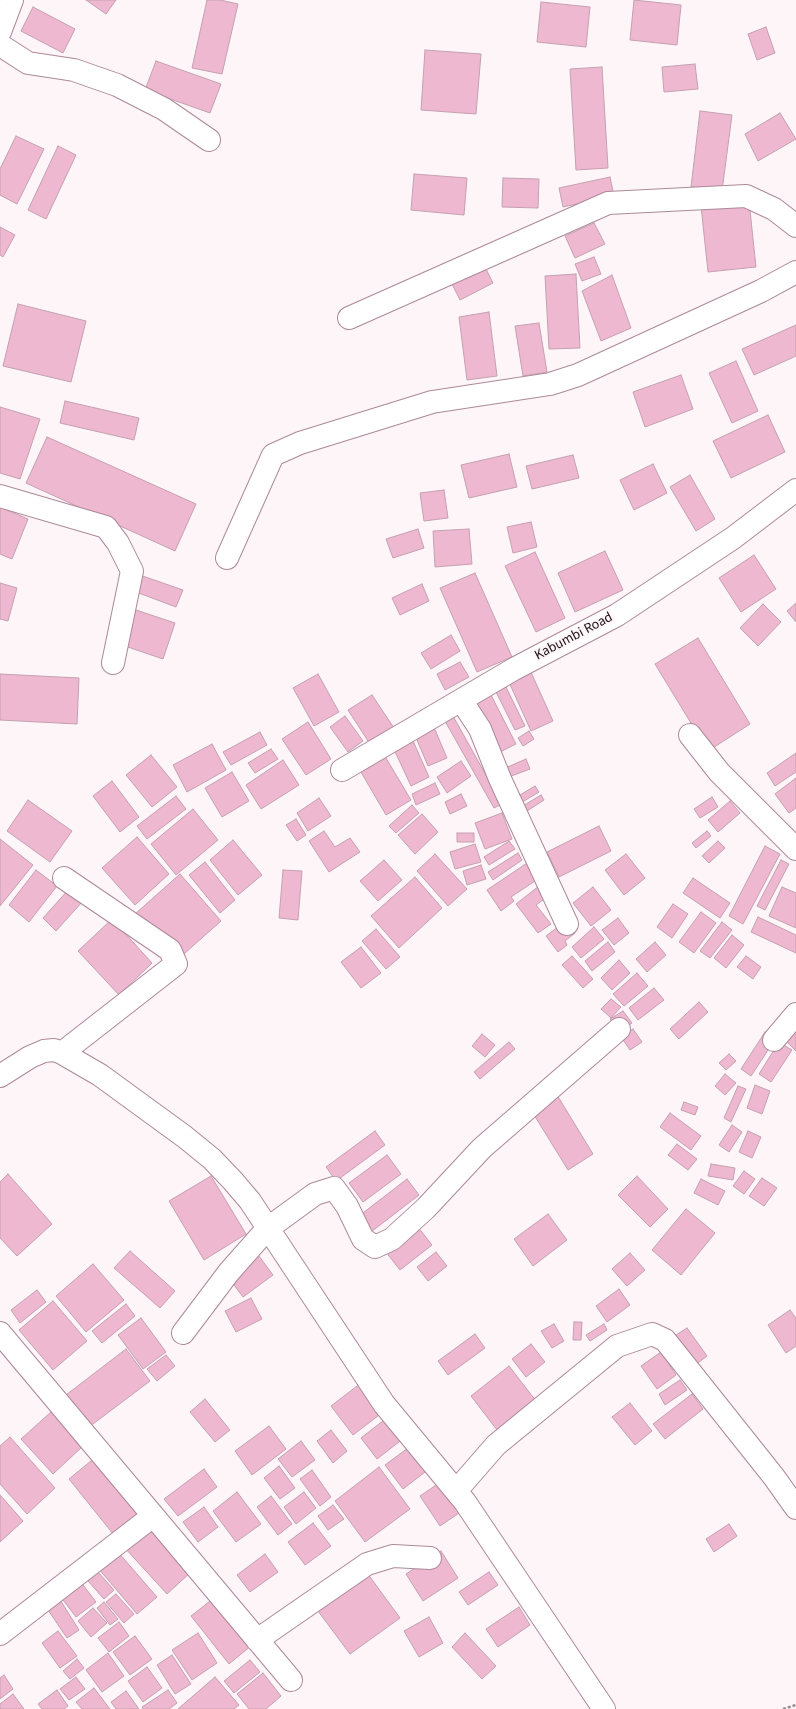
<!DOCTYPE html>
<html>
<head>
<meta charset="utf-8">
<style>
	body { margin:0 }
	canvas { display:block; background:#fdf5f8 }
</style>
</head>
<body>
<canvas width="796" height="1709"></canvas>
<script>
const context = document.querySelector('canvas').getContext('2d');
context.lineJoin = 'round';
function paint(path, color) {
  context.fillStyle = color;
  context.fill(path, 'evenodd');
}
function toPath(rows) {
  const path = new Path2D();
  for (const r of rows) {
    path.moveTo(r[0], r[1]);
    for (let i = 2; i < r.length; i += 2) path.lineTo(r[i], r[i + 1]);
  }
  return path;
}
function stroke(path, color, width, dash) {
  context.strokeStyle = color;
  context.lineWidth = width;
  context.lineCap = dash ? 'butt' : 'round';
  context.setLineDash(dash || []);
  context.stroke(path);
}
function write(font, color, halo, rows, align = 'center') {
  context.font = font + ' "Source Sans 3",sans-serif';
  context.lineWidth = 4;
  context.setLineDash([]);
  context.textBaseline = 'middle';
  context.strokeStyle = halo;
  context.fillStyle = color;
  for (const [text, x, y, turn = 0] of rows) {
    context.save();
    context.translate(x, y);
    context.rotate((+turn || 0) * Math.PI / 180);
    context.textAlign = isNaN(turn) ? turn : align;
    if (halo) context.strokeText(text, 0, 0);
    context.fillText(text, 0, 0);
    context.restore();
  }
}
const building = toPath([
	[86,0,116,0,106,14,86,0],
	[207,0,220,0,238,4,222,74,192,68,207,0],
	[634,0,681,5,677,45,630,40,634,0],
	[541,2,590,7,586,47,537,42,541,2],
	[33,7,75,29,63,53,21,31,33,7],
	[766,27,775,53,757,60,748,34,766,27],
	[425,50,481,54,476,114,421,110,425,50],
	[156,61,221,84,210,113,145,90,156,61],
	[695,64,698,89,664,92,662,67,695,64],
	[602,67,608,168,576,170,570,69,602,67],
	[700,111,732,115,722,191,691,187,700,111],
	[780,113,796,139,758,161,745,134,780,113],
	[16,136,44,149,17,204,0,195,0,169,16,136],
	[58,146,76,155,46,219,28,210,58,146],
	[414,174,467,178,464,215,411,210,414,174],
	[610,177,614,196,563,207,559,188,610,177],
	[503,178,539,179,538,208,502,207,503,178],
	[749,201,756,267,708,272,701,206,749,201],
	[594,223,605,244,575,258,565,236,594,223],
	[0,227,15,235,3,257,0,255,0,227],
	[594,257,601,274,582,281,575,264,594,257],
	[483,263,493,283,460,300,450,280,483,263],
	[576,274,580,348,549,349,545,276,576,274],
	[612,275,631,328,601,341,582,291,612,275],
	[18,304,86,321,71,382,3,366,18,304],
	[489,312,497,376,467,380,459,317,489,312],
	[539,323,547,372,523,376,515,326,539,323],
	[796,325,796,356,754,375,742,349,796,325],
	[736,361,758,411,732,423,709,373,736,361],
	[681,375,693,409,645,427,633,392,681,375],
	[65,401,139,418,134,440,60,423,65,401],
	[0,407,40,419,20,479,0,473,0,407],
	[768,415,785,452,731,478,713,441,768,415],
	[47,437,196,504,175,551,26,483,47,437],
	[509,454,517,487,469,498,461,465,509,454],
	[573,455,579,478,532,489,526,466,573,455],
	[653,464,667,493,634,510,620,480,653,464],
	[690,475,715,519,696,531,670,487,690,475],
	[444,490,448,518,424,521,420,493,444,490],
	[0,507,28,519,12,559,0,554,0,507],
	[531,522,537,547,513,553,507,527,531,522],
	[418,529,424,548,393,558,386,539,418,529],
	[469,529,472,564,435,567,433,531,469,529],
	[605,551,623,590,575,612,558,573,605,551],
	[535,552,565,618,536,632,505,566,535,552],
	[754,555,776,589,741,612,719,578,754,555],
	[134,573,183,590,176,607,128,589,134,573],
	[475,573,512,657,477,672,440,588,475,573],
	[0,583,17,588,8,621,0,619,0,583],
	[422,584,429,601,400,615,392,598,422,584],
	[796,603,796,622,787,611,796,603],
	[763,604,781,622,758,646,740,628,763,604],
	[130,608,175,623,163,659,119,644,130,608],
	[451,635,460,651,431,669,421,653,451,635],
	[698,638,750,724,708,751,655,664,698,638],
	[460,662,469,677,445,690,437,674,460,662],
	[530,670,553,721,531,731,508,680,530,670],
	[0,674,79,678,77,724,0,720,0,674],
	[318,674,339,712,314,726,293,688,318,674],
	[505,685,525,726,515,730,495,690,505,685],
	[372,695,394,728,370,744,348,710,372,695],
	[491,695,516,744,496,754,471,705,491,695],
	[345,716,363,741,348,752,330,727,345,716],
	[453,716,502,804,494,808,445,721,453,716],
	[308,722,331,759,306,775,282,739,308,722],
	[433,725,447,758,428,766,414,733,433,725],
	[529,731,534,739,523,746,518,738,529,731],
	[260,732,267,745,231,765,223,752,260,732],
	[410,734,429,777,411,786,391,743,410,734],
	[212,744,226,770,187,792,173,765,212,744],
	[271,749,278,759,255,773,248,763,271,749],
	[383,753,411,800,386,815,358,767,383,753],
	[796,753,796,772,775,786,767,773,796,753],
	[151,755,177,787,152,807,126,775,151,755],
	[526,759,530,769,506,778,503,769,526,759],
	[283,760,299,785,261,809,246,785,283,760],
	[461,761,471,776,447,793,437,777,461,761],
	[232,772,249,801,222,817,205,788,232,772],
	[796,778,796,808,789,813,775,794,796,778],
	[112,781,139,817,120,832,93,796,112,781],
	[435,783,440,794,416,805,412,794,435,783],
	[535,786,539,792,519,804,515,798,535,786],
	[461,794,467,806,450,814,445,802,461,794],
	[541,795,544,800,524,813,521,807,541,795],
	[176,796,186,809,147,839,137,826,176,796],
	[712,797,718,807,700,818,694,809,712,797],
	[319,798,331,816,308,831,297,813,319,798],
	[28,800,72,831,50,862,7,831,28,800],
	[730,801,740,813,718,832,708,820,730,801],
	[412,805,419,813,396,833,389,826,412,805],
	[193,809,218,840,176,875,151,844,193,809],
	[502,813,512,839,485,849,475,823,502,813],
	[422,814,438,832,415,854,398,835,422,814],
	[296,819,306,835,297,841,286,825,296,819],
	[599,826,611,851,559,877,547,852,599,826],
	[324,831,335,847,350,838,360,852,329,872,309,841,324,831],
	[707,831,711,836,696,848,692,843,707,831],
	[457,833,474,833,474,842,457,842,457,833],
	[137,837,169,874,135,905,102,868,137,837],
	[0,839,33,865,0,906,0,839],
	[233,840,262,875,238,895,210,860,233,840],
	[509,841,515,849,489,865,484,857,509,841],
	[718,841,725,848,709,863,702,856,718,841],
	[475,844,481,862,455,869,450,852,475,844],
	[765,846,780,854,743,924,729,916,765,846],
	[518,853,522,860,493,880,488,872,518,853],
	[435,854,467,889,448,906,417,871,435,854],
	[626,854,645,878,624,895,605,870,626,854],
	[384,860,402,880,378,901,360,881,384,860],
	[781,860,789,864,765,910,757,906,781,860],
	[530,861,541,877,511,897,514,901,501,911,487,890,530,861],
	[205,862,235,900,220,913,189,875,205,862],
	[481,865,486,879,467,885,463,871,481,865],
	[36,870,57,886,29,922,9,905,36,870],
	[283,870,302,871,298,920,279,918,283,870],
	[180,874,221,921,176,961,135,914,180,874],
	[415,877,442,908,399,948,371,916,415,877],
	[693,878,730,903,720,918,683,893,693,878],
	[539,886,547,897,536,905,551,924,538,933,516,904,539,886],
	[593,887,611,910,591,926,573,903,593,887],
	[782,887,796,893,796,928,769,916,782,887],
	[69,889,83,901,56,931,43,918,69,889],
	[673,904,688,914,672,938,657,927,673,904],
	[701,912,716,923,694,953,679,942,701,912],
	[758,917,796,935,796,953,751,932,758,917],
	[618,918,629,933,614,945,602,930,618,918],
	[112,919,152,963,119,995,78,951,112,919],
	[566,921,575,933,565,941,567,945,558,952,546,936,566,921],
	[722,922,732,930,710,958,700,951,722,922],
	[594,927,604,939,581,958,572,947,594,927],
	[376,929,400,957,386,969,362,941,376,929],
	[732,935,744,945,726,968,714,958,732,935],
	[608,942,615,952,592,971,585,961,608,942],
	[655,942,666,955,647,972,636,959,655,942],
	[361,947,381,973,361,988,341,962,361,947],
	[572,956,593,979,583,988,562,965,572,956],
	[746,956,761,967,753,979,737,967,746,956],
	[619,960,630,973,612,990,601,978,619,960],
	[637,973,648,986,624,1006,613,994,637,973],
	[654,988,664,1000,638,1020,629,1008,654,988],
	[611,999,621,1007,611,1018,601,1009,611,999],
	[699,1002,708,1012,679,1039,670,1029,699,1002],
	[623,1011,632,1023,619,1032,610,1019,623,1011],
	[787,1024,796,1033,796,1051,778,1033,787,1024],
	[633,1029,642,1042,630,1050,621,1037,633,1029],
	[765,1032,776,1038,751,1076,741,1069,765,1032],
	[482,1034,495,1045,485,1057,472,1046,482,1034],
	[509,1042,515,1049,480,1079,474,1072,509,1042],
	[779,1042,792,1050,771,1082,759,1074,779,1042],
	[729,1054,736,1061,726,1070,719,1063,729,1054],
	[725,1074,736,1083,725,1095,715,1086,725,1074],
	[755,1085,770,1091,762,1114,747,1108,755,1085],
	[738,1086,746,1089,731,1122,724,1118,738,1086],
	[554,1090,593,1154,568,1170,528,1105,554,1090],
	[684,1102,698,1107,695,1115,681,1110,684,1102],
	[670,1113,701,1136,691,1150,660,1127,670,1113],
	[732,1125,742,1132,729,1152,719,1145,732,1125],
	[375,1131,385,1145,336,1181,326,1167,375,1131],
	[748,1131,761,1137,752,1158,739,1152,748,1131],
	[677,1144,697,1159,688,1170,668,1155,677,1144],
	[387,1155,401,1174,363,1202,349,1183,387,1155],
	[711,1164,735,1168,733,1180,708,1176,711,1164],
	[744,1171,755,1179,744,1194,733,1186,744,1171],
	[8,1174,52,1224,17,1256,0,1238,0,1182,8,1174],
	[211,1176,246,1234,204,1260,169,1201,211,1176],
	[637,1176,668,1209,650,1227,618,1195,637,1176],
	[762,1178,777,1188,764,1206,749,1196,762,1178],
	[407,1179,419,1195,371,1232,359,1216,407,1179],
	[701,1179,725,1191,718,1205,694,1193,701,1179],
	[686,1209,715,1233,681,1275,652,1250,686,1209],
	[548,1214,567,1240,533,1266,514,1239,548,1214],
	[418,1227,432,1245,400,1270,385,1251,418,1227],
	[250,1244,273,1275,243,1297,220,1266,250,1244],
	[130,1251,175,1291,160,1308,114,1268,130,1251],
	[436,1252,447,1266,428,1281,417,1267,436,1252],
	[630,1253,645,1270,627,1286,612,1269,630,1253],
	[93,1264,124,1300,86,1332,56,1296,93,1264],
	[619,1289,630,1305,607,1322,596,1306,619,1289],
	[37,1290,46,1302,20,1323,11,1310,37,1290],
	[251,1298,262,1319,236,1332,225,1311,251,1298],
	[53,1301,87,1341,53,1370,19,1330,53,1301],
	[126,1304,135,1316,102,1343,92,1331,126,1304],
	[790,1310,796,1318,796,1346,786,1353,768,1325,790,1310],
	[141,1318,166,1352,143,1369,118,1335,141,1318],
	[574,1322,582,1322,581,1340,573,1340,574,1322],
	[554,1324,564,1341,552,1348,541,1331,554,1324],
	[604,1324,607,1330,590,1341,586,1335,604,1324],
	[687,1328,707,1356,694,1366,673,1337,687,1328],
	[475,1334,485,1348,448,1375,438,1361,475,1334],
	[531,1344,545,1362,526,1377,512,1359,531,1344],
	[126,1349,150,1381,89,1427,66,1395,126,1349],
	[661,1352,676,1375,657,1389,641,1366,661,1352],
	[166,1355,175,1366,157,1381,147,1369,166,1355],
	[509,1366,536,1401,497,1430,471,1396,509,1366],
	[680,1380,687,1390,665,1405,659,1394,680,1380],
	[361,1383,383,1412,353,1435,331,1406,361,1383],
	[692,1394,703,1409,665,1439,653,1424,692,1394],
	[205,1399,230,1430,215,1442,190,1412,205,1399],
	[630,1403,652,1431,635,1445,612,1417,630,1403],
	[51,1412,83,1446,53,1474,21,1439,51,1412],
	[388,1417,404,1438,377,1459,361,1438,388,1417],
	[269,1426,286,1449,252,1475,235,1451,269,1426],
	[331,1430,347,1451,333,1463,317,1441,331,1430],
	[10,1437,55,1488,27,1514,0,1484,0,1446,10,1437],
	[301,1441,315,1460,292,1477,278,1459,301,1441],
	[412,1445,429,1469,403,1489,385,1465,412,1445],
	[97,1456,141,1514,114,1535,69,1479,97,1456],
	[279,1466,295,1488,280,1499,264,1478,279,1466],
	[379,1467,410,1509,365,1542,335,1501,379,1467],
	[204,1469,217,1487,178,1516,164,1499,204,1469],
	[312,1470,331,1497,320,1506,300,1479,312,1470],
	[442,1481,462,1511,440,1526,420,1496,442,1481],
	[237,1492,261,1524,236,1542,213,1511,237,1492],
	[304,1492,316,1508,296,1524,284,1507,304,1492],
	[0,1495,23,1521,0,1542,0,1495],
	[271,1496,292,1524,278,1535,257,1507,271,1496],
	[333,1505,344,1519,328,1530,318,1516,333,1505],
	[204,1507,218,1527,198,1542,183,1522,204,1507],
	[313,1523,331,1546,305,1565,288,1542,313,1523],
	[729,1524,737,1536,714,1552,706,1539,729,1524],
	[147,1526,191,1572,167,1594,124,1547,147,1526],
	[117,1551,157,1597,137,1614,98,1568,117,1551],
	[441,1551,458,1578,423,1601,406,1574,441,1551],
	[265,1554,278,1572,250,1592,237,1575,265,1554],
	[362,1566,400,1618,350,1654,312,1603,362,1566],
	[98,1572,114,1590,104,1599,88,1581,98,1572],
	[489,1572,498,1585,468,1605,459,1592,489,1572],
	[80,1581,96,1602,76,1617,60,1596,80,1581],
	[116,1594,134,1614,124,1623,106,1602,116,1594],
	[57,1595,79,1630,67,1638,44,1604,57,1595],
	[214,1598,252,1645,229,1664,191,1616,214,1598],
	[104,1602,118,1619,110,1625,97,1608,104,1602],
	[519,1607,530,1625,498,1647,486,1629,519,1607],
	[93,1608,107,1623,91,1637,78,1621,93,1608],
	[429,1617,443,1643,419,1657,404,1631,429,1617],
	[119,1622,129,1636,109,1652,98,1638,119,1622],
	[58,1631,77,1656,60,1668,42,1643,58,1631],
	[198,1633,217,1663,192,1680,172,1650,198,1633],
	[465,1633,496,1666,482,1679,452,1647,465,1633],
	[135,1636,152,1659,130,1675,113,1652,135,1636],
	[108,1653,124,1676,102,1692,86,1670,108,1653],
	[172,1655,191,1684,175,1694,157,1665,172,1655],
	[77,1659,84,1668,70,1679,63,1671,77,1659],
	[250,1660,260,1672,234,1693,224,1681,250,1660],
	[147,1667,162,1688,143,1702,128,1681,147,1667],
	[263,1673,281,1696,266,1709,249,1709,237,1694,263,1673],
	[4,1675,13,1689,0,1699,0,1678,4,1675],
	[76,1677,85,1689,69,1700,60,1689,76,1677],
	[215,1677,239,1705,234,1709,178,1709,215,1677],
	[94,1688,110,1709,82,1709,76,1702,94,1688],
	[57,1690,68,1706,64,1709,42,1709,38,1704,57,1690],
	[168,1690,177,1703,169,1709,143,1709,142,1707,168,1690],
	[126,1691,139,1709,116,1709,111,1702,126,1691],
	[13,1694,24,1709,0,1709,0,1704,13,1694]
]);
const path = toPath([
	[783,1709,796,1705]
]);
const minor = toPath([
	[0,32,12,0],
	[0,45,28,63,74,70,117,85,164,109,209,140],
	[349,318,608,203,746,196,774,209,796,226],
	[0,496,106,527,118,543,132,571,113,663],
	[227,558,273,455,300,443,432,402,550,384,578,375,761,291,796,272],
	[461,700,480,729,500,779,567,924],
	[690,735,719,772,796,849],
	[342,770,514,669,617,615,733,538,796,490],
	[774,1040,796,1014],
	[62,1053,176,964,170,950,64,878],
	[0,1076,30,1057,44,1051,54,1050,62,1053,100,1075,185,1137,212,1159,233,1181,250,1201,384,1404,465,1502,604,1709],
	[0,1333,291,1680],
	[183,1333,229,1272,267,1229,315,1194,334,1188,347,1206,363,1239,375,1247,392,1239,426,1208,482,1148,619,1029],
	[456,1491,496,1445,617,1346,652,1334,665,1340,774,1477,796,1508],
	[0,1634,153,1516],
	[257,1640,367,1564,393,1556,430,1558]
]);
const streetNames = [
	["Kabumbi Road",574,637,-28]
];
paint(building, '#eeb8d0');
stroke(building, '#c5a0b0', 1);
stroke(minor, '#ad8999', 24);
stroke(path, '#968b90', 2.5, [3, 2]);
stroke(minor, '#fff', 22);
write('14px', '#201319', '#fdf5f8', streetNames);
</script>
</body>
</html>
